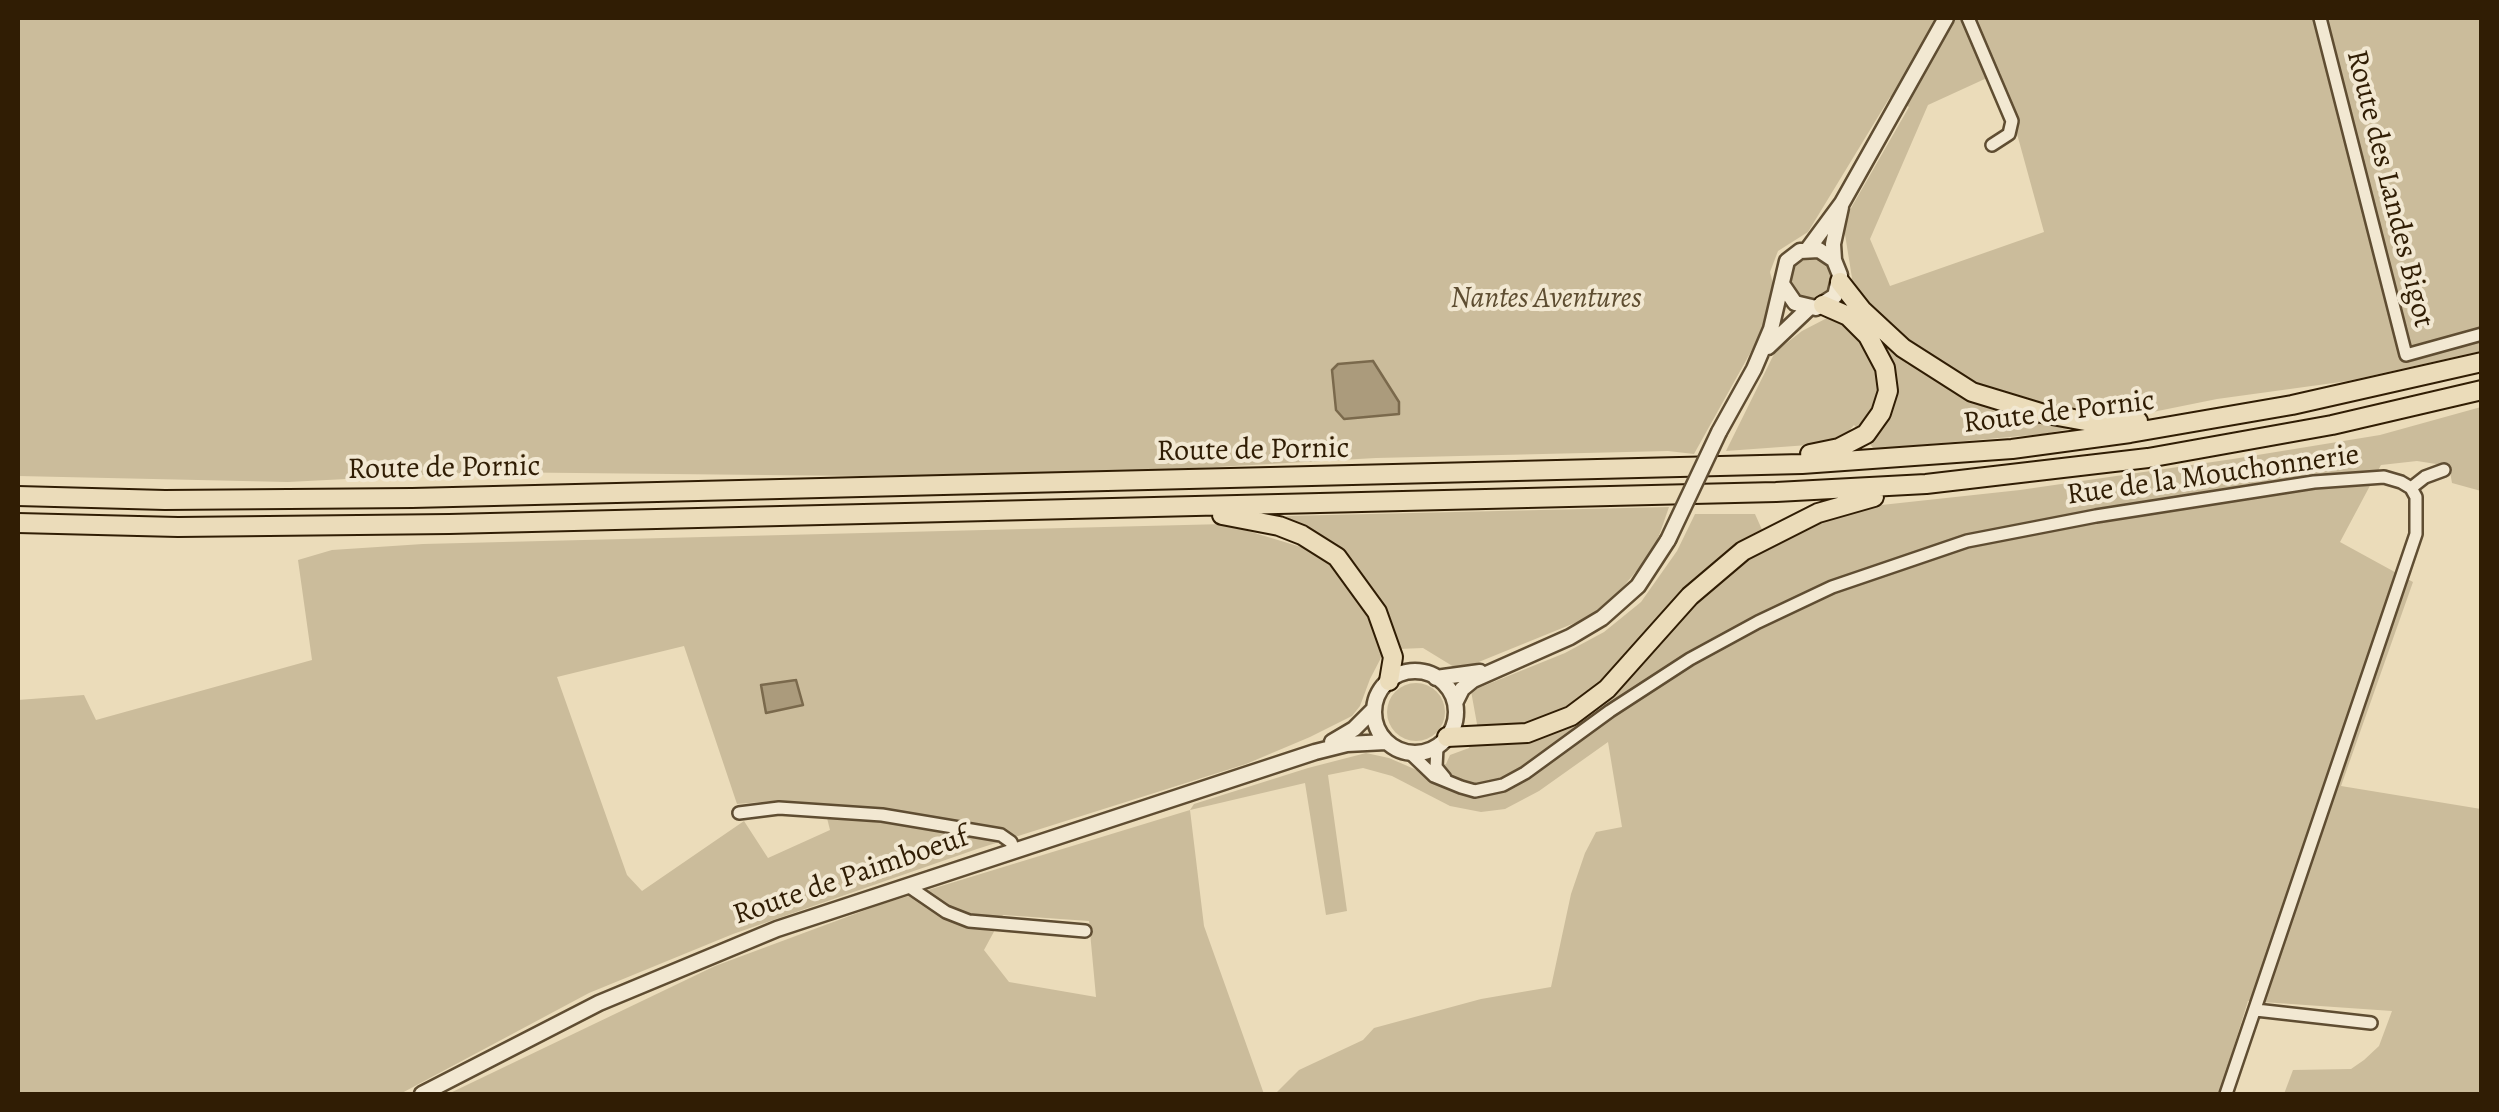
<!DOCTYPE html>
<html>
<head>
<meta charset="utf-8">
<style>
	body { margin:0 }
	#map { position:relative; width:2499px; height:1112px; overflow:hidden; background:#ebdcba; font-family:Alegreya,serif }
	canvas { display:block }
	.frame { position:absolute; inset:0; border:20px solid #301d04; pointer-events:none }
</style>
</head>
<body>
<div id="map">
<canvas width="2499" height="1112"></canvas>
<div class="frame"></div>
</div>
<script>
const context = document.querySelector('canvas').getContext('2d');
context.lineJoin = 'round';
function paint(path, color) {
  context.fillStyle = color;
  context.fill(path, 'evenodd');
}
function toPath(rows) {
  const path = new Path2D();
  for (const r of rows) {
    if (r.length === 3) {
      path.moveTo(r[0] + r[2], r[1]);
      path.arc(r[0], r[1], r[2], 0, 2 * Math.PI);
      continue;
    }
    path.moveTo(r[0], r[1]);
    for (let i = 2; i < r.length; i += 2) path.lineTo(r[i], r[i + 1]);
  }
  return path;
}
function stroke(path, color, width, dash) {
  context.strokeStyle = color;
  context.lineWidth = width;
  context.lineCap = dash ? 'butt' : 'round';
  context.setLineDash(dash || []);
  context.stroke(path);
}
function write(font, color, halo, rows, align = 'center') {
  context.font = font + ' Alegreya,serif';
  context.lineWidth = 8;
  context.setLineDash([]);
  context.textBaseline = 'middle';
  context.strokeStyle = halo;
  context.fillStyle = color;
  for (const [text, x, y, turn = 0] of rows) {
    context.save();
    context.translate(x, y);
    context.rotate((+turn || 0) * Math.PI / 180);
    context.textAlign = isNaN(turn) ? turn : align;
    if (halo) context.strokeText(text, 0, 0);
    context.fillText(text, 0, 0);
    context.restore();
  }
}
const green = toPath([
	[18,18,2481,18,2481,351,2348,381,2217,399,2044,434,1874,449,1854,425,1845,436,1822,444,1726,451,1775,352,1802,331,1827,318,1852,278,1843,222,1909,107,1890,97,1808,232,1778,251,1770,272,1778,303,1694,454,1668,451,1376,458,1127,472,860,476,482,472,288,482,18,476],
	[2000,72,2044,232,1890,286,1870,239,1928,105],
	[1811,279,22],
	[2481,407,2481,491,2452,483,2449,466,2417,461,2381,465,2340,542,2413,582,2341,786,2481,809,2481,1094,2284,1094,2293,1070,2351,1069,2364,1060,2379,1046,2392,1011,2248,1001,2219,1094,1275,1094,1299,1070,1363,1040,1374,1028,1481,999,1551,987,1571,894,1585,853,1596,832,1622,827,1608,742,1539,791,1505,809,1481,812,1450,806,1392,776,1363,768,1328,775,1347,911,1326,915,1305,783,1190,810,1204,926,1264,1094,448,1094,715,966,879,905,1190,810,1194,804,1308,768,1366,753,1389,758,1419,771,1446,764,1450,755,1469,748,1477,724,1471,691,1565,653,1604,632,1641,602,1677,551,1695,514,1755,514,1768,543,1802,525,1863,507,2020,490,2233,459,2380,435],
	[1003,915,1089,921,1096,997,1009,982,984,950],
	[1669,507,1654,550,1618,593,1587,618,1459,670,1423,648,1398,649,1383,654,1370,679,1360,706,1352,716,1310,737,1246,764,977,849,733,934,589,993,400,1094,18,1094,18,700,84,695,96,720,312,660,298,560,332,550,423,544,1225,524,1301,547,1308,529,1285,516],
	[684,646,737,804,773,801,824,806,830,830,768,858,744,821,642,891,627,875,557,677],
	[1416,712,29]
]);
const water = toPath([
	[1373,361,1399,402,1399,414,1344,419,1336,410,1332,370,1338,364,1373,361],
	[796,680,803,705,766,713,761,685,796,680]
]);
const minor = toPath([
	[1968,18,2012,121,2009,134,1992,145],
	[2320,18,2406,355,2482,334],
	[2411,488,2425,477,2444,470],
	[1437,747,1436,767,1445,778],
	[1410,753,1434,776,1461,787,1475,791,1503,785,1525,773,1610,711,1690,659,1758,622,1832,587,1967,541,2096,516,2314,482,2384,477,2401,482,2411,488,2416,497,2416,534,2226,1094],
	[739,813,779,808,882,815,1001,835,1011,842,1014,850],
	[908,886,946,912,969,921,1085,931],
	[2256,1010,2371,1023]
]);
const tertiary = toPath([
	[1808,249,1842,203,1946,18],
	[1834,260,1833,244,1841,207],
	[1768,347,1809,308],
	[1719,432,1754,369,1771,329,1787,261,1800,251,1819,250,1834,260,1840,275,1835,296,1816,308,1795,303,1782,284],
	[1415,712,41],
	[1436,678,1480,672],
	[1455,703,1462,689,1473,680,1570,637,1602,618,1638,586,1668,540],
	[1332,742,1354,729,1374,709],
	[422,1094,599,1003,777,929,1315,752,1347,744,1386,742]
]);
const trunk = toPath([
	[1840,282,1862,310,1903,348,1972,392,2041,413,2085,421,2138,421],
	[1810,454,1839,448,1866,434,1881,413,1888,391,1885,368,1868,336,1848,316,1823,305],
	[18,496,165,500,412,498,1802,464,2012,449,2130,433,2292,405,2482,362],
	[1222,515,1279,526,1302,535,1337,557,1377,612,1393,657,1389,681],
	[18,523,178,527,449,524,1776,492,1926,484,2148,458,2332,425,2482,390],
	[1447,737,1527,733,1571,716,1607,689,1690,596,1743,551,1818,513,1874,497]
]);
const tertiaryBridge = toPath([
	[1668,540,1719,432]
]);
const streetNames = [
	["Route des Landes Bigot",2389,189,76],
	["Route de Pornic",2059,413,-7],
	["Route de Pornic",1253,451,-1],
	["Route de Pornic",444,469,-1],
	["Rue de la Mouchonnerie",2213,476,-8],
	["Route de Paimboeuf",851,877,-19]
];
const parkNames = [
	["Nantes Aventures",1546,300]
];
paint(green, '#cbbc9b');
paint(water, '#ab9b7c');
stroke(water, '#7a694c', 2.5);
stroke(minor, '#5f4d32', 16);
stroke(tertiary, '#5f4d32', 19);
stroke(trunk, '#301d04', 22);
stroke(minor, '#f2e8d2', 11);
stroke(tertiary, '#f2e8d2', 14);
stroke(trunk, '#ebdcba', 18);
stroke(tertiaryBridge, '#5f4d32', 19, []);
stroke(tertiaryBridge, '#f2e8d2', 14);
write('30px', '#301d04', '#f2e8d2', streetNames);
write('italic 30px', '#5e4d31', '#f2e8d2', parkNames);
</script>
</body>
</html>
